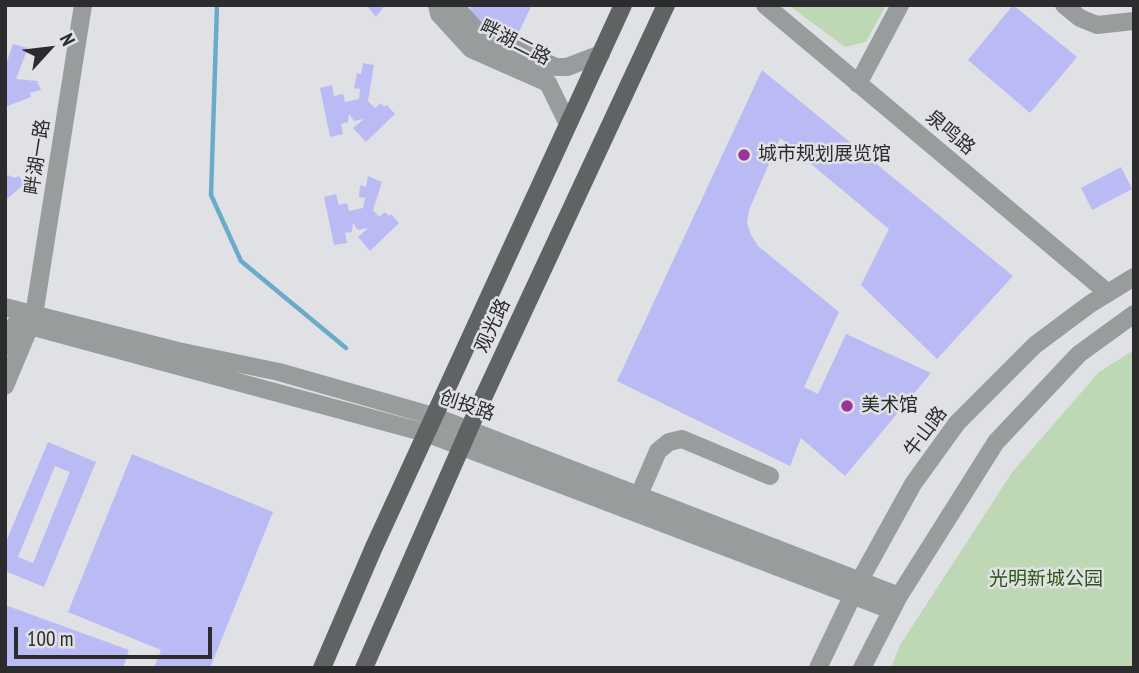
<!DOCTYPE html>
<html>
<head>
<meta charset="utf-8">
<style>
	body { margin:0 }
	#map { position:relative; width:1139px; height:673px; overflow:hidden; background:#e0e1e5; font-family:"PT Sans Narrow",sans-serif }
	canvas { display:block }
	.frame { position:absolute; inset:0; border:7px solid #2c2c2e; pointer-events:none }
	.north { position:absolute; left:14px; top:14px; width:70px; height:70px; -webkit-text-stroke:5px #e0e1e5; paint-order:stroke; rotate:63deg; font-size:19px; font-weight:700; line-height:28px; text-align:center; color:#2c2c2e }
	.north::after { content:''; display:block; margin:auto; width:24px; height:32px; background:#2c2c2e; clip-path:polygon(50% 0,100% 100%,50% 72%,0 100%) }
	.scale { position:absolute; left:14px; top:627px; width:198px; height:32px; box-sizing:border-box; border:4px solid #2c2c2e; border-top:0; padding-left:9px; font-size:21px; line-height:24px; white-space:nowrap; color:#2c2c2e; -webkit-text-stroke:5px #e0e1e5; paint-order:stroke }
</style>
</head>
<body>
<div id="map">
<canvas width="1139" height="673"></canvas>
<div class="frame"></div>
<div class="north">N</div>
<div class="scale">100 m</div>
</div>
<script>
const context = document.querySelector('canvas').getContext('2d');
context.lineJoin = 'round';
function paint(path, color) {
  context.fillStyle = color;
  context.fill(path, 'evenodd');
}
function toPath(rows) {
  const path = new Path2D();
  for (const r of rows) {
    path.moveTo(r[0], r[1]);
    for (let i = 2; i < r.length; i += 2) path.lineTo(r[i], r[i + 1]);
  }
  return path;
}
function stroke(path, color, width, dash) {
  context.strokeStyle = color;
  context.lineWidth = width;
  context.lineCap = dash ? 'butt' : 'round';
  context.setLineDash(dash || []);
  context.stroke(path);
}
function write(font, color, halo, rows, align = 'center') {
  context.font = font + ' "PT Sans Narrow","Noto Sans SC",sans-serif';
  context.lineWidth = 5;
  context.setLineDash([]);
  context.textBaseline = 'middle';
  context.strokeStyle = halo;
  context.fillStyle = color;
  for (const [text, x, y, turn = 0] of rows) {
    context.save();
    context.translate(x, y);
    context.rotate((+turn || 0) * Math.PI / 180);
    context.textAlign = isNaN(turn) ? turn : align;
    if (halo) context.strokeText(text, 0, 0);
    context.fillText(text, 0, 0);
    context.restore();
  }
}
const green = toPath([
	[788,5,886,5,866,42,845,47],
	[1134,350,1134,668,891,668,900,645,1013,471,1099,372]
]);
const stream = toPath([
	[217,5,211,195,241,261,346,348]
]);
const building = toPath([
	[366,5,385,5,376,17],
	[470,5,532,5,512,46,471,15],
	[1013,5,1077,57,1030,113,968,60],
	[13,44,28,48,16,79,37,81,41,90,30,93,31,97,5,107,5,67],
	[363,63,374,65,368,101,375,108,381,103,384,107,387,105,395,114,366,142,353,128,364,119,354,121,349,114,348,122,341,124,343,134,330,137,320,88,332,85,334,96,343,94,345,102,359,99,360,89,354,88,357,73,361,74],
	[762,70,1013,276,937,359,861,285,889,229,780,138,749,210,747,223,751,235,758,246,839,312,804,387,818,394,846,334,931,373,845,476,801,438,790,466,617,381],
	[1121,167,1132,189,1092,210,1081,188],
	[8,175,14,178,19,176,24,184,5,201,5,177],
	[368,176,382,182,373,210,379,217,385,212,389,216,391,214,399,223,370,251,358,237,368,228,358,230,353,223,352,232,345,233,347,243,334,245,324,197,336,194,339,205,347,203,349,211,363,208,365,198,359,197,360,185,366,187],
	[48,442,96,462,44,587,5,571,5,544],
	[55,466,70,472,33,563,18,557],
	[132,454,273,512,210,668,154,668,161,650,68,612],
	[5,605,129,650,123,668,5,668]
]);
const minor = toPath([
	[437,5,439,14,471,49,548,83,568,124],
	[454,5,479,33,556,67,567,67,601,54],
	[765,5,1108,293],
	[1064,5,1080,18,1097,25,1134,21],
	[858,84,900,5],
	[5,307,178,351,279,372,433,416,899,596],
	[34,315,83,5],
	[19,323,426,433,891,610],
	[5,347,16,323],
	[5,386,30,326],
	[639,495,658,451,669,442,682,439,770,476],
	[818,668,860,580,913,484,957,423,1035,345,1090,304,1134,277],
	[862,668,899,596,996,442,1079,354,1134,314]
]);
const major = toPath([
	[322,668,374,547,623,5],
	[364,668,477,411,666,5]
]);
const markers = [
	[744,155,7,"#9b3498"],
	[847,406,7,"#9b3498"]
];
const streetNames = [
	["畔湖二路",515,43,27],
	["泉鸣路",950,133,40],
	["畔湖一路",38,157,-81],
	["观光路",493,326,-65],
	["创投路",467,406,19],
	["牛山路",926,432,-53]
];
const poiNames = [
	["城市规划展览馆",758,155],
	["美术馆",861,406]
];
const parkNames = [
	["光明新城公园",1046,580]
];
paint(green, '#bed8b5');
stroke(stream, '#6caacb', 4.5);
paint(building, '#babbf4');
stroke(minor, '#999c9c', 18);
stroke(major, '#5f6363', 18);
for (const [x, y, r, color] of markers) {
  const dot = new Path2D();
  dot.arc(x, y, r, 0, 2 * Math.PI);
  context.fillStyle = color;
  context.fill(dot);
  stroke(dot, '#e0e1e5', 2.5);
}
write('19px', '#2c2c2e', '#e0e1e5', streetNames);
write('19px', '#2c2c2e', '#e0e1e5', poiNames, 'left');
write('19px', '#285712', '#e0e1e5', parkNames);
</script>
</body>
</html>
